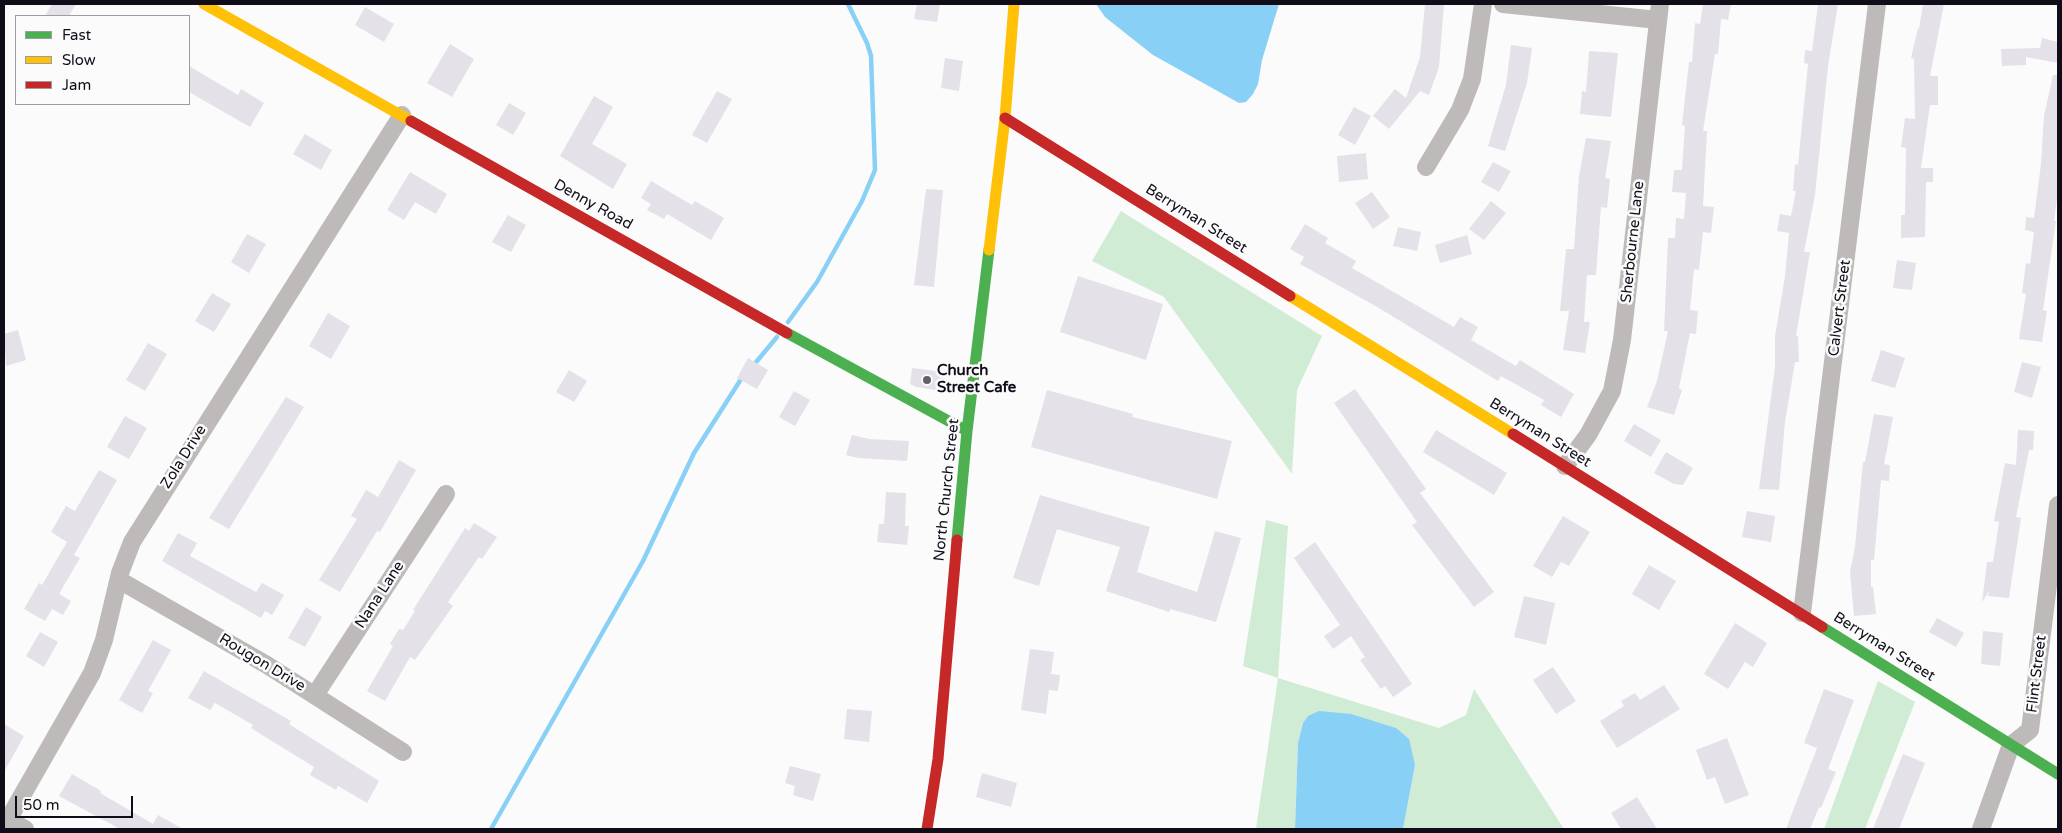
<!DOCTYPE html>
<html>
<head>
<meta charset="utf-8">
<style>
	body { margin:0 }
	#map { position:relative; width:2062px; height:833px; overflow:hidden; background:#fbfbfb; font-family:"Varela Round",sans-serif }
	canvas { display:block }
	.frame { position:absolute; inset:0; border:5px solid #100d19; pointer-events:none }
	.legend { position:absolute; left:15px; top:15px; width:175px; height:90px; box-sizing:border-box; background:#fbfbfb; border:1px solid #9d9ca1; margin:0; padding:6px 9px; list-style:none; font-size:15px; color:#100d19 }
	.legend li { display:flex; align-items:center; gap:10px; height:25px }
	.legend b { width:25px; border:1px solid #9d9ca1 }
	.scale { position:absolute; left:15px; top:796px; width:118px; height:22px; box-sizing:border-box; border:2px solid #100d19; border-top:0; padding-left:6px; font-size:15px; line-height:18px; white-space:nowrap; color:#100d19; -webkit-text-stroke:4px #fbfbfb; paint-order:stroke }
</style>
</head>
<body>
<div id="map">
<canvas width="2062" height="833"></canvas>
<div class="frame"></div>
<ul class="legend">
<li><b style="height:6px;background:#4caf50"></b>Fast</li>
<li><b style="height:6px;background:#ffc107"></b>Slow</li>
<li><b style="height:6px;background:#c62828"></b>Jam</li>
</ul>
<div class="scale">50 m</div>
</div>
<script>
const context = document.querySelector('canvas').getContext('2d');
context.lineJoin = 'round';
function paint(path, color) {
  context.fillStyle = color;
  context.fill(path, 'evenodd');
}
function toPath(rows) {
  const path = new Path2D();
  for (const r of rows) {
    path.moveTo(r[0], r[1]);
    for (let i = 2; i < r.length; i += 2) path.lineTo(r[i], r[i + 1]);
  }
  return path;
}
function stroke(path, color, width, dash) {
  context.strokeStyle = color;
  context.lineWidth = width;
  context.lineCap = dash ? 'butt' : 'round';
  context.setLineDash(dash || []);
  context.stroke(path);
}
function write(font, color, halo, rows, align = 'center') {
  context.font = font + ' "Varela Round",sans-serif';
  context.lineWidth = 5;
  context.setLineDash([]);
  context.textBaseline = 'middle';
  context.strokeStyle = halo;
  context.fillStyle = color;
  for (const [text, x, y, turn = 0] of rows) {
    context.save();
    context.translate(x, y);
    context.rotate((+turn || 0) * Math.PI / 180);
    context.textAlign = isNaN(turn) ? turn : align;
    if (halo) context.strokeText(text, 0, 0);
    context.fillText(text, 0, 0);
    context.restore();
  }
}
const green = toPath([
	[1121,211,1322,336,1297,390,1292,474,1164,297,1092,261],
	[1266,520,1288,526,1278,678,1439,728,1466,715,1474,689,1564,829,1403,829,1415,765,1303,723,1298,743,1295,829,1256,829,1278,678,1243,666],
	[1878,681,1915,702,1865,829,1824,829]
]);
const water = toPath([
	[1096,4,1279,4,1262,60,1258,84,1253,94,1246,102,1239,103,1153,55,1105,17],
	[1319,711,1351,714,1396,728,1409,739,1415,765,1403,829,1295,829,1298,743,1303,723,1308,716]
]);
const stream = toPath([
	[788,322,817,282,862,201,875,170,871,56,867,43,848,4],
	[752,367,777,337],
	[491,829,643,561,694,453,743,376]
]);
const building = toPath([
	[52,4,76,4,69,16,45,16],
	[917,4,940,4,937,22,914,19],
	[1425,4,1444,4,1439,67,1429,95,1420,91,1389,129,1373,116,1395,89,1406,98,1420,57],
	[1703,4,1731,4,1728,20,1721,19,1718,54,1715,54,1703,131,1707,131,1703,206,1714,207,1711,233,1703,232,1699,270,1694,269,1690,310,1698,311,1696,334,1690,333,1679,388,1682,390,1674,415,1647,407,1657,381,1668,331,1664,331,1668,238,1675,238,1676,218,1684,219,1686,193,1672,192,1674,170,1682,170,1685,126,1682,125,1689,62,1692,62,1695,23,1700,24],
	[1818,4,1838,4,1828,66,1815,195,1804,252,1810,252,1796,336,1798,336,1799,362,1795,362,1785,422,1779,490,1759,489,1775,367,1775,336,1785,276,1789,233,1777,231,1780,214,1791,216,1796,191,1793,191,1795,164,1798,165,1808,64,1804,63,1805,50,1812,51],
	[1923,4,1944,4,1930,76,1938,76,1938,105,1930,105,1921,168,1933,168,1933,182,1926,182,1925,237,1901,238,1901,215,1905,215,1906,148,1901,147,1905,118,1915,119,1914,59,1911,58,1918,28,1919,29],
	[365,7,394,24,384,42,355,25],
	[2042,38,2058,42,2058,63,2026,57,2026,65,2002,66,2001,49,2040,48],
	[450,44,474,59,452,97,427,83],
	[1511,45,1532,48,1527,83,1505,151,1488,146,1506,85],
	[1589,51,1618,53,1611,117,1580,114,1582,91,1586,92],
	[945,58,963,61,959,91,941,88],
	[189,66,238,95,241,89,264,103,250,127,189,92],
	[2053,75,2058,75,2058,190,2054,221,2056,221,2043,310,2047,311,2042,342,2019,339,2026,294,2022,293,2026,263,2030,264,2034,232,2025,230,2026,217,2034,218,2041,164,2044,116],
	[717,91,732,99,707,143,692,135],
	[594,96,613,107,592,144,627,164,613,189,560,156],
	[509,103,526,113,513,135,496,125],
	[1354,107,1371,116,1355,145,1338,135],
	[305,134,332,150,321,170,293,154],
	[1586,138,1611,141,1605,178,1610,179,1607,208,1601,207,1596,275,1587,275,1584,322,1590,322,1585,353,1563,350,1569,311,1560,311,1566,249,1574,249,1579,176],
	[1366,153,1368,179,1339,182,1337,156],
	[1493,162,1511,171,1499,192,1481,182],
	[410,172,447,194,436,214,415,202,404,220,387,210],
	[651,181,692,205,695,201,724,218,711,240,667,214,664,219,647,210,651,204,641,198],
	[926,189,943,190,934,287,914,285],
	[1372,192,1390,217,1373,229,1355,203],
	[1491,201,1506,213,1484,240,1469,229],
	[508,215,526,225,511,252,492,242],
	[1305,224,1328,238,1325,243,1356,261,1352,268,1454,327,1460,317,1478,327,1471,340,1516,366,1520,360,1574,394,1561,417,1541,405,1544,400,1501,376,1498,381,1379,308,1300,264,1304,257,1290,249],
	[1398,227,1421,232,1417,251,1393,246],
	[247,234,266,244,249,273,231,262],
	[1467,235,1472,254,1440,263,1435,245],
	[1897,260,1916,263,1912,290,1893,288],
	[1078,276,1163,304,1146,360,1060,332],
	[212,293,231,304,214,332,195,321],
	[328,313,350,326,331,359,309,346],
	[18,330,26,360,6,366,4,334],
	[148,343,167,354,145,391,126,380],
	[1881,350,1905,358,1895,388,1871,381],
	[748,358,768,370,757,389,737,378],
	[2022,362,2041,367,2032,398,2014,392],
	[912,368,944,372,942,391,916,387,910,384],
	[569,370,587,381,574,402,556,392],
	[1355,389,1426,489,1420,493,1494,592,1474,607,1412,525,1417,522,1334,403],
	[1047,390,1133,414,1132,417,1232,441,1217,499,1031,447],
	[794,391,810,400,795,426,779,417],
	[286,397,304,407,229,529,209,518],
	[1874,414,1893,417,1884,464,1890,465,1889,481,1881,480,1874,560,1871,560,1871,587,1873,587,1876,614,1854,616,1850,572,1855,547,1863,462,1865,462],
	[125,416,147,428,129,459,107,447],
	[1634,424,1661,440,1651,457,1624,441],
	[1436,430,1507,473,1494,495,1423,452],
	[2018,430,2034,431,2033,450,2029,450,2016,517,2021,518,2009,598,1988,596,1989,591,1982,602,1987,562,1993,562,1999,522,1994,521,2005,463,2016,465],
	[852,435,869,439,909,441,907,461,858,458,846,455],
	[1666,452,1693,468,1683,485,1674,484,1654,473],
	[399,460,416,470,380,532,377,531,340,592,319,580,357,519,351,516,366,490,378,497],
	[99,470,117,480,74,555,80,558,59,594,71,601,63,615,52,609,45,621,24,609,39,583,42,585,67,542,51,532,66,506,75,511],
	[886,492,906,493,905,526,909,526,907,545,877,542,879,524,884,524],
	[1040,495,1150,527,1137,572,1197,592,1215,531,1241,538,1216,622,1170,609,1169,612,1106,591,1120,547,1057,529,1039,586,1013,578],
	[1747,511,1775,516,1771,542,1742,537],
	[1563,516,1590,532,1569,566,1561,562,1552,577,1533,566],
	[474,523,497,537,482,559,479,557,448,602,453,606,415,660,410,657,385,701,367,691,393,646,390,644,399,629,403,630,415,611,413,610,465,528,469,531],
	[178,533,197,543,190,556,256,592,262,583,284,595,272,615,265,611,261,618,162,561],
	[1315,542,1412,684,1393,697,1385,686,1381,689,1360,660,1365,657,1351,636,1333,649,1324,636,1340,625,1294,558],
	[1649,565,1676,581,1659,610,1632,594],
	[1524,596,1555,603,1546,645,1514,637],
	[306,607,322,617,305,647,288,638],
	[1937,618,1964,633,1956,647,1929,632],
	[1735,623,1767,643,1753,667,1745,662,1728,689,1704,674],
	[1983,631,2003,633,2000,666,1981,664],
	[40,632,58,642,44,667,26,656],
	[153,640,171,650,148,691,153,693,142,713,119,700],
	[1030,649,1054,652,1051,674,1060,675,1058,691,1049,690,1046,714,1021,710],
	[1553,667,1576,701,1556,714,1533,680],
	[204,671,291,721,289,724,379,781,367,803,338,786,336,790,310,775,314,767,251,728,253,725,215,703,210,710,188,698],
	[1664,685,1680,709,1617,748,1600,721,1624,706,1621,701,1635,693,1640,700],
	[1824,689,1854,700,1828,769,1836,772,1821,808,1819,807,1810,829,1786,829,1817,748,1804,743],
	[847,709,872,711,869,742,844,739],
	[4,724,24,736,4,772],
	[1727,738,1749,795,1725,804,1715,777,1707,780,1696,750],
	[1903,754,1925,763,1899,829,1873,829],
	[790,766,821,774,813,801,793,795,795,786,785,783],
	[982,773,1017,783,1011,807,976,797],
	[72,774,101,791,100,793,153,824,158,815,183,829,120,829,59,796],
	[1637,797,1657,829,1621,829,1611,813]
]);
const street = toPath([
	[1503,4,1658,20],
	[1426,167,1460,110,1472,79,1483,4],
	[1565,466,1588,435,1612,391,1622,340,1660,4],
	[119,580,267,665,403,752],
	[1802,613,1877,4],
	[315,695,446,494],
	[4,817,25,829],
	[8,820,92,673,104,640,120,573,132,542,402,115],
	[1981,829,2011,745,2030,730,2058,505]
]);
const fast = toPath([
	[787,333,967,431],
	[957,540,967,431,989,250],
	[1822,627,2058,774]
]);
const slow = toPath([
	[204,4,411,121],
	[989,250,1005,118,1014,4],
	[1290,296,1513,434]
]);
const jam = toPath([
	[1005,118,1290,296],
	[411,121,787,333],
	[1513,434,1822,627],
	[927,829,938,759,957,540]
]);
const markers = [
	[927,380,5,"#626068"]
];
const streetNames = [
	["Denny Road",593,205,29],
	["Berryman Street",1196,219,32],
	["Sherbourne Lane",1633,242,-84],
	["Calvert Street",1840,308,-83],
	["Berryman Street",1540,433,32],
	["Zola Drive",184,457,-58],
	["North Church Street",947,490,-84],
	["Nana Lane",380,595,-57],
	["Berryman Street",1884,647,32],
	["Rougon Drive",262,663,31],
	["Flint Street",2037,674,-83]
];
const poiNames = [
	["Church",937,371],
	["Street Cafe",937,388]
];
paint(green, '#d0ecd4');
paint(water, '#88d0f5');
stroke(stream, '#88d0f5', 4.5);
paint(building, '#e4e1e8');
stroke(street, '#bfbaba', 18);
stroke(fast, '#4caf50', 11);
stroke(slow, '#ffc107', 11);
stroke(jam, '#c62828', 11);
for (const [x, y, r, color] of markers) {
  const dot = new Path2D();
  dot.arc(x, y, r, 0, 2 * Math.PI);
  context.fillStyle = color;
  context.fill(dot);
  stroke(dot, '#fbfbfb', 2);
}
write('15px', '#100d19', '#fbfbfb', streetNames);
write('bold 15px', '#100d19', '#fbfbfb', poiNames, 'left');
</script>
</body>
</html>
